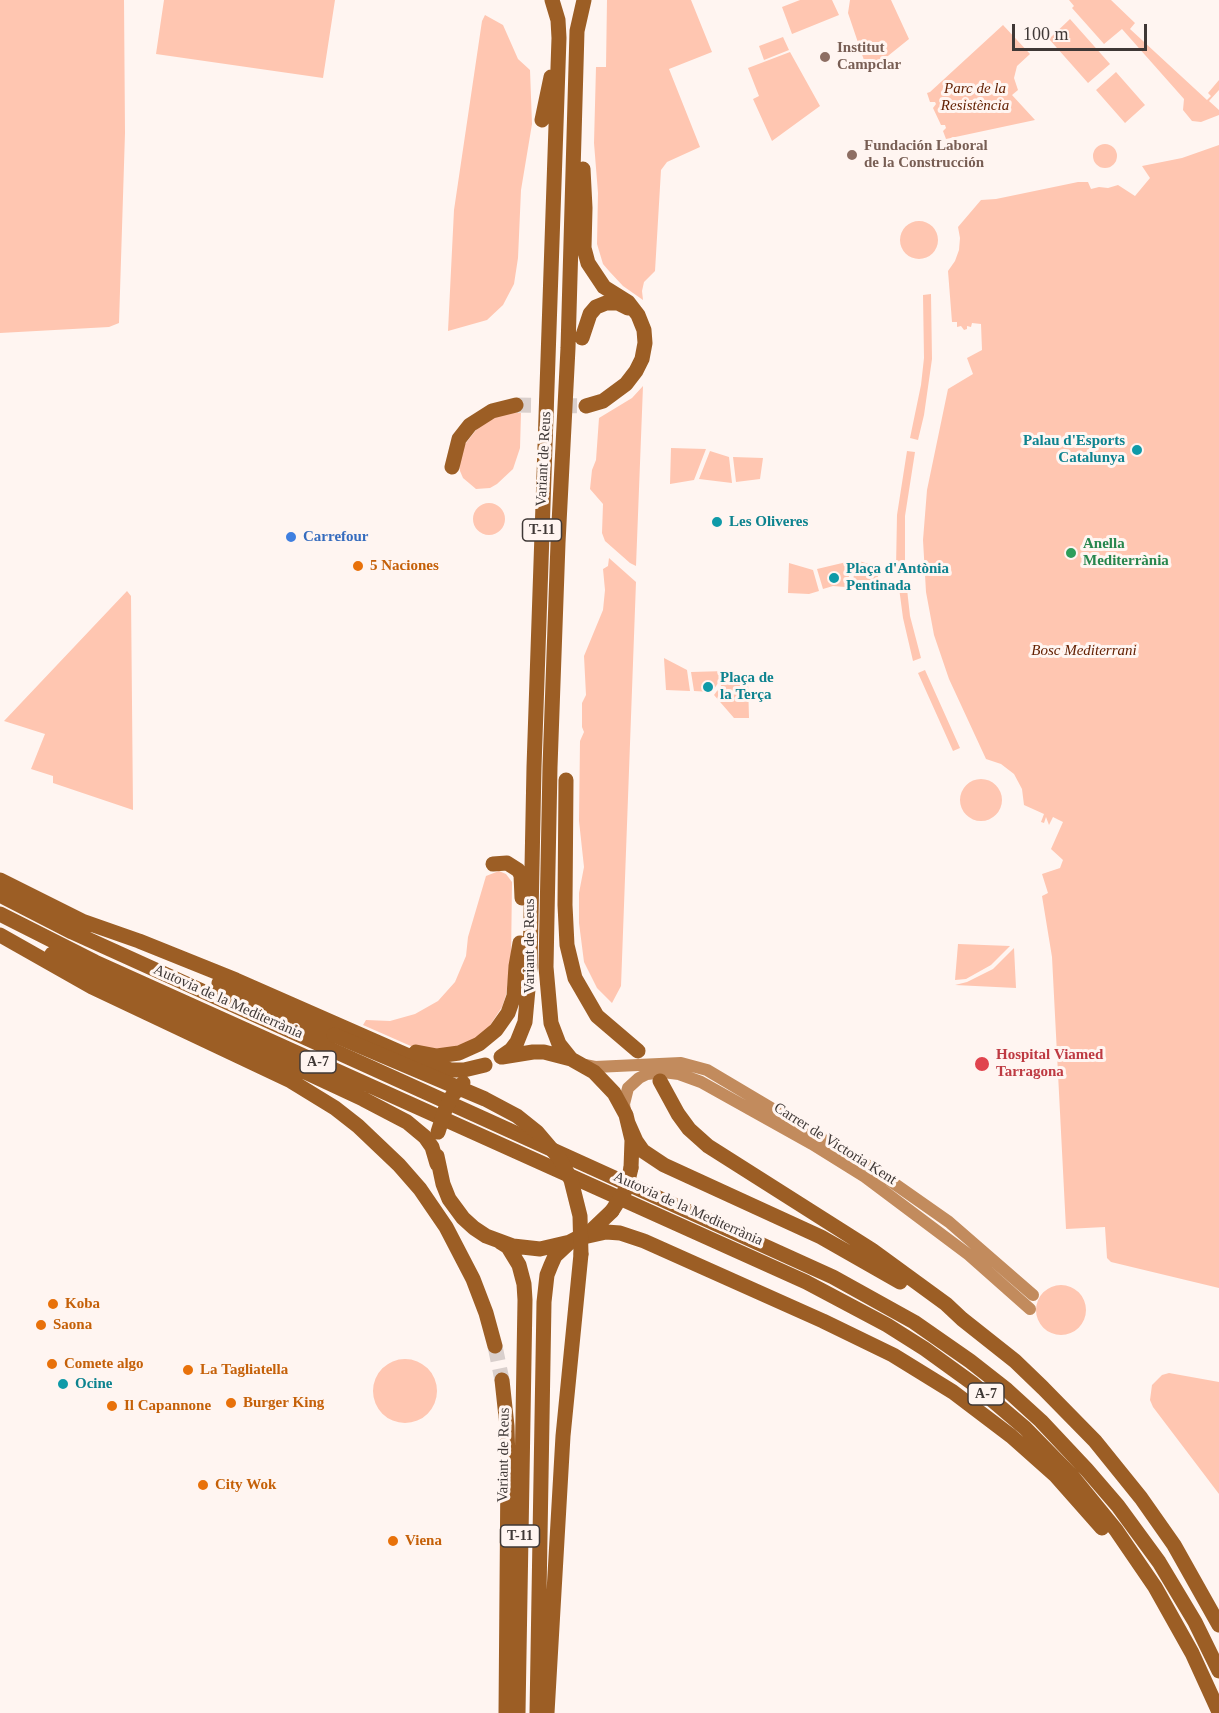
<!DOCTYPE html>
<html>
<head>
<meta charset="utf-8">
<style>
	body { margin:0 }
	#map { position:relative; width:1219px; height:1713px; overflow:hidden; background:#fff5f1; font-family:"Times New Roman",serif }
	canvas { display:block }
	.scale { position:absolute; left:1012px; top:24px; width:135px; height:27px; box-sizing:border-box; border:3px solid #3f3836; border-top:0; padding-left:8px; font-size:18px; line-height:21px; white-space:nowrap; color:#3f3836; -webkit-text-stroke:4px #fff5f1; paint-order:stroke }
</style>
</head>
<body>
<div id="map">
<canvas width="1219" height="1713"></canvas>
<div class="scale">100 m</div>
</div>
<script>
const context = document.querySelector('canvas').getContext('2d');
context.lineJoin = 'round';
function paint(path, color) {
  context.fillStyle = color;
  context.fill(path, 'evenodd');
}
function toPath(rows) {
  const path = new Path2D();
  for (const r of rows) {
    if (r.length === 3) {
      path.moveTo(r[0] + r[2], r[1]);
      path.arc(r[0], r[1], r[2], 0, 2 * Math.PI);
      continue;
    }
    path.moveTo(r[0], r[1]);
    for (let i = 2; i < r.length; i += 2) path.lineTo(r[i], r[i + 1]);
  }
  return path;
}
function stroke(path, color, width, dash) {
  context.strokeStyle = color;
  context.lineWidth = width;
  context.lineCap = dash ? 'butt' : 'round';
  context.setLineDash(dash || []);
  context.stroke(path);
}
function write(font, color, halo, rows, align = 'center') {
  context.font = font + ' "Times New Roman",serif';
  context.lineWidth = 6;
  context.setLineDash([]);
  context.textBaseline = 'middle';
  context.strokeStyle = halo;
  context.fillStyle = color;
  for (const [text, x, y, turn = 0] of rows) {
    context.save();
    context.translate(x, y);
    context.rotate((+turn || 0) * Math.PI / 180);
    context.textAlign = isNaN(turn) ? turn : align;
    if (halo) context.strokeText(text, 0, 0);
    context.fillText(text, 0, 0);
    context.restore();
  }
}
const green = toPath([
	[0,0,124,0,125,133,119,323,109,327,0,333],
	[164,0,335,0,323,78,156,54],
	[607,0,691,0,712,52,669,69,700,147,667,162,661,170,655,271,644,282,642,291,643,300,623,286,609,271,603,264,597,244,598,193,594,143,596,67,606,67],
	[800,0,832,0,839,15,792,34,782,7],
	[850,0,891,0,909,39,868,72,848,13],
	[1069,0,1111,0,1135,23,1130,29,1207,100,1211,96,1208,93,1219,80,1219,90,1209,101,1219,110,1219,115,1201,122,1192,121,1183,110,1184,99,1122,29,1104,44,1072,8,1074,6],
	[485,15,503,25,518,59,530,70,532,124,521,190,518,258,514,284,503,305,487,320,448,331,454,210,482,21],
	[1070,19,1110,64,1088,83,1049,39],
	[1003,25,1030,54,1017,66,1014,78,1018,90,1012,95,1035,120,946,139,943,131,946,128,945,125,941,125,933,108,936,104,935,102,930,102,927,93,930,92],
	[783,37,789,50,764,60,759,46],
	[790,52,820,106,772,141,753,99,759,96,748,68],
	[1116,72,1145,105,1125,123,1096,90],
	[1105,156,12],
	[1219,145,1219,1288,1111,1262,1107,1258,1105,1227,1066,1229,1052,957,1042,896,1048,893,1042,874,1060,868,1063,860,1051,849,1063,822,1053,817,1049,825,1046,817,1044,823,1041,822,1044,814,1024,805,1022,789,1014,774,1001,764,986,759,949,679,934,635,926,592,923,540,927,490,948,389,973,374,967,358,982,350,981,324,972,323,971,327,967,326,967,329,964,330,961,326,957,327,957,322,952,322,948,271,955,261,959,250,960,238,958,227,981,200,996,199,1078,182,1088,182,1091,189,1099,187,1108,188,1118,185,1135,196,1150,178,1142,166,1182,158],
	[919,240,19],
	[931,294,932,359,924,415,918,440,910,438,921,385,924,358,923,295],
	[643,386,636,566,630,563,605,541,602,533,603,504,590,489,592,470,596,460,599,418,632,398],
	[512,412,521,413,520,448,513,469,497,484,490,488,476,489,463,478,460,471,459,461,462,448,480,425,492,418],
	[671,448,706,449,694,480,670,484],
	[710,451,729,457,732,483,699,479],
	[907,451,915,452,905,516,905,567,896,568,897,515],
	[733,457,763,458,760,479,736,482],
	[489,519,16],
	[609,558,636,582,621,986,612,1003,597,988,584,962,579,923,579,893,584,867,579,821,580,741,584,732,582,727,582,703,586,695,584,656,603,610,605,590,603,569,608,566],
	[855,560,845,587,833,586,823,589,817,569],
	[859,561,875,566,881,588,850,587],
	[789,563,813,570,819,591,809,594,788,593],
	[898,580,906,580,910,616,921,658,913,661,903,618],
	[127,591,131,596,133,810,53,783,53,776,31,769,45,734,4,721],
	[664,658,687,670,690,691,666,690],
	[925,670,960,748,953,751,918,673],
	[726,671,712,692,694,691,691,672],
	[730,673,748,682,749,718,734,718,714,695],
	[981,800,21],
	[499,871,506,874,512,882,511,960,506,995,502,1007,487,1030,474,1041,444,1050,413,1047,363,1025,366,1020,390,1021,415,1014,438,1001,455,982,466,956,468,937,486,876],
	[958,944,1010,946,991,965,966,979,955,980],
	[1014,948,1016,988,955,985,967,982,993,969],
	[1061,1310,25],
	[405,1391,32],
	[1169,1373,1219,1382,1219,1494,1153,1407,1150,1400,1152,1385,1162,1375]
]);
const highwayTunnel = toPath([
	[516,405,586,406],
	[495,1346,502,1380]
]);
const secondary = toPath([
	[585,1065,595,1067,681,1063,707,1070,872,1168,949,1222,1033,1295],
	[625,1111,624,1104,628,1088,639,1078,647,1074,663,1072,679,1074,701,1082,812,1144,865,1177,969,1255,1030,1309]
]);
const highway = toPath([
	[542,120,551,77],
	[583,169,585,208,584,248,588,263,604,287,628,302,638,315,644,330,645,343,642,359,636,371,626,384,603,401,586,406],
	[582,338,590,314,596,307,606,303,618,303,628,308],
	[452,467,459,439,470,425,492,411,516,405],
	[566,780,565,905,567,945,575,978,597,1016,638,1051],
	[493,864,507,863,518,870,521,875,522,898],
	[0,880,90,925],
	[0,895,72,932,833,1277,914,1322,970,1361,1007,1390,1041,1421,1087,1470,1118,1506,1159,1562,1195,1622,1219,1671],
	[0,914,95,962,806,1282,887,1325,925,1349,972,1383,1025,1428,1072,1476,1116,1530,1155,1587,1192,1653,1219,1712],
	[82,921,139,941,236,980,425,1063,451,1070,464,1070,485,1065],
	[0,935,92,987,291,1081,335,1108,358,1126,399,1165,420,1189,446,1227,473,1279,486,1313,495,1346],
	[52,954,363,1099,407,1122,425,1137,432,1147,437,1164],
	[219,983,334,1035],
	[416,1052,437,1056,459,1053,479,1044,496,1030,508,1013,514,996,516,966,520,943],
	[501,1057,511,1050,517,1042,525,1022,530,967,534,767,559,38,558,20,552,0],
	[502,1057,533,1052,544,1052,571,1059,594,1072,614,1093,626,1115,632,1140,631,1168],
	[571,1059,559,1044,551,1023,546,967,550,767,558,543,568,348,577,31,584,0],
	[660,1081,678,1114,689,1129,708,1146,872,1250,946,1304,962,1319,1015,1361,1043,1388,1095,1441,1141,1498,1174,1545,1219,1625],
	[628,1123,636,1141,643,1151,664,1165,821,1237,900,1282],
	[437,1156,443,1184,449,1199,463,1218,474,1228,486,1236,513,1246,540,1249,570,1242,591,1231,612,1211],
	[579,1238,606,1232,620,1233,644,1241,823,1321,893,1355,953,1392,1011,1436,1056,1476,1102,1528],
	[500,1242,508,1247,519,1265,524,1284,525,1300,518,1713],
	[502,1380,507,1426,508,1463,506,1713],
	[537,1713,544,1302,547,1275,551,1265,555,1256,570,1242],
	[547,1713,563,1436,581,1254]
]);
const highwayBridge = toPath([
	[334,1035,485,1099,517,1116,537,1132,560,1159,571,1180,580,1216,581,1254],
	[438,1132,445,1110,452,1096,463,1083],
	[612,1211,626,1189,631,1168]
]);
const markers = [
	[825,57,6,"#8d6e63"],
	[852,155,6,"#8d6e63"],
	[1137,450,6,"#0f9aa8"],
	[717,522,6,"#0f9aa8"],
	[291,537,6,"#3f7fe0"],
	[1071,553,6,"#2e9e5b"],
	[358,566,6,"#e8710a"],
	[834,578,6,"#0f9aa8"],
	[708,687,6,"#0f9aa8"],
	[982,1064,8,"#e0444e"],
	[53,1304,6,"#e8710a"],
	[41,1325,6,"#e8710a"],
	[52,1364,6,"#e8710a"],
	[188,1370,6,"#e8710a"],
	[63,1384,6,"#0f9aa8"],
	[231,1403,6,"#e8710a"],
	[112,1406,6,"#e8710a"],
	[203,1485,6,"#e8710a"],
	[393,1541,6,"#e8710a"]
];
const shields = [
	[542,530,39],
	[318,1062,36],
	[986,1394,36],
	[520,1536,39]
];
const shieldNames = [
	["T-11",542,530],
	["A-7",318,1062],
	["A-7",986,1394],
	["T-11",520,1536]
];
const educationNames = [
	["Institut",837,48],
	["Campclar",837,65],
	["Fundación Laboral",864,146],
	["de la Construcción",864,163]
];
const parkNames = [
	["Parc de la",975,89],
	["Resistència",975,106],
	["Bosc Mediterrani",1084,651]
];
const cultureNames = [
	["Palau d'Esports",1125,441,"right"],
	["Catalunya",1125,458,"right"],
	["Les Oliveres",729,522],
	["Plaça d'Antònia",846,569],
	["Pentinada",846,586],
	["Plaça de",720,678],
	["la Terça",720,695],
	["Ocine",75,1384]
];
const streetNames = [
	["Variant de Reus",544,459,-87],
	["Variant de Reus",530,946,-90],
	["Autovia de la Mediterrània",228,1002,24],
	["Carrer de Victoria Kent",835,1144,32],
	["Autovia de la Mediterrània",688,1209,24],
	["Variant de Reus",504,1455,-89]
];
const shopNames = [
	["Carrefour",303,537]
];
const leisureNames = [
	["Anella",1083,544],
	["Mediterrània",1083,561]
];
const foodNames = [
	["5 Naciones",370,566],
	["Koba",65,1304],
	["Saona",53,1325],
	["Comete algo",64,1364],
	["La Tagliatella",200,1370],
	["Burger King",243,1403],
	["Il Capannone",124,1406],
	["City Wok",215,1485],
	["Viena",405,1541]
];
const healthNames = [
	["Hospital Viamed",996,1055],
	["Tarragona",996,1072]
];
paint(green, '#ffc6b1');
stroke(highwayTunnel, '#d9cfcc', 15, [15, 8]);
stroke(secondary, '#c28b5d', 12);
stroke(highway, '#9c5e25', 15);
stroke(highwayBridge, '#9c5e25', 15);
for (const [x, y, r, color] of markers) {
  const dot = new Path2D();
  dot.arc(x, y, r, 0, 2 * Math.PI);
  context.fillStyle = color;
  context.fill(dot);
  stroke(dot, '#fff5f1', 2);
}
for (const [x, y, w] of shields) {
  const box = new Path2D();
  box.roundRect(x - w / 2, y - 11, w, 22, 4.5);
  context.fillStyle = '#fff5f1';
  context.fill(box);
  stroke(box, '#3f3836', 1.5);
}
write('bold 14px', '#3f3836', null, shieldNames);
write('bold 15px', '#785e54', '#fff5f1', educationNames, 'left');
write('italic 15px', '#642103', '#fff5f1', parkNames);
write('bold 15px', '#0d838f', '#fff5f1', cultureNames, 'left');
write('15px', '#3f3836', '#fff5f1', streetNames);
write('bold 15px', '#366cbe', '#fff5f1', shopNames, 'left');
write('bold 15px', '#27864d', '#fff5f1', leisureNames, 'left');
write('bold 15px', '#c56008', '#fff5f1', foodNames, 'left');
write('bold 15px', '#be3a42', '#fff5f1', healthNames, 'left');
</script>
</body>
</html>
